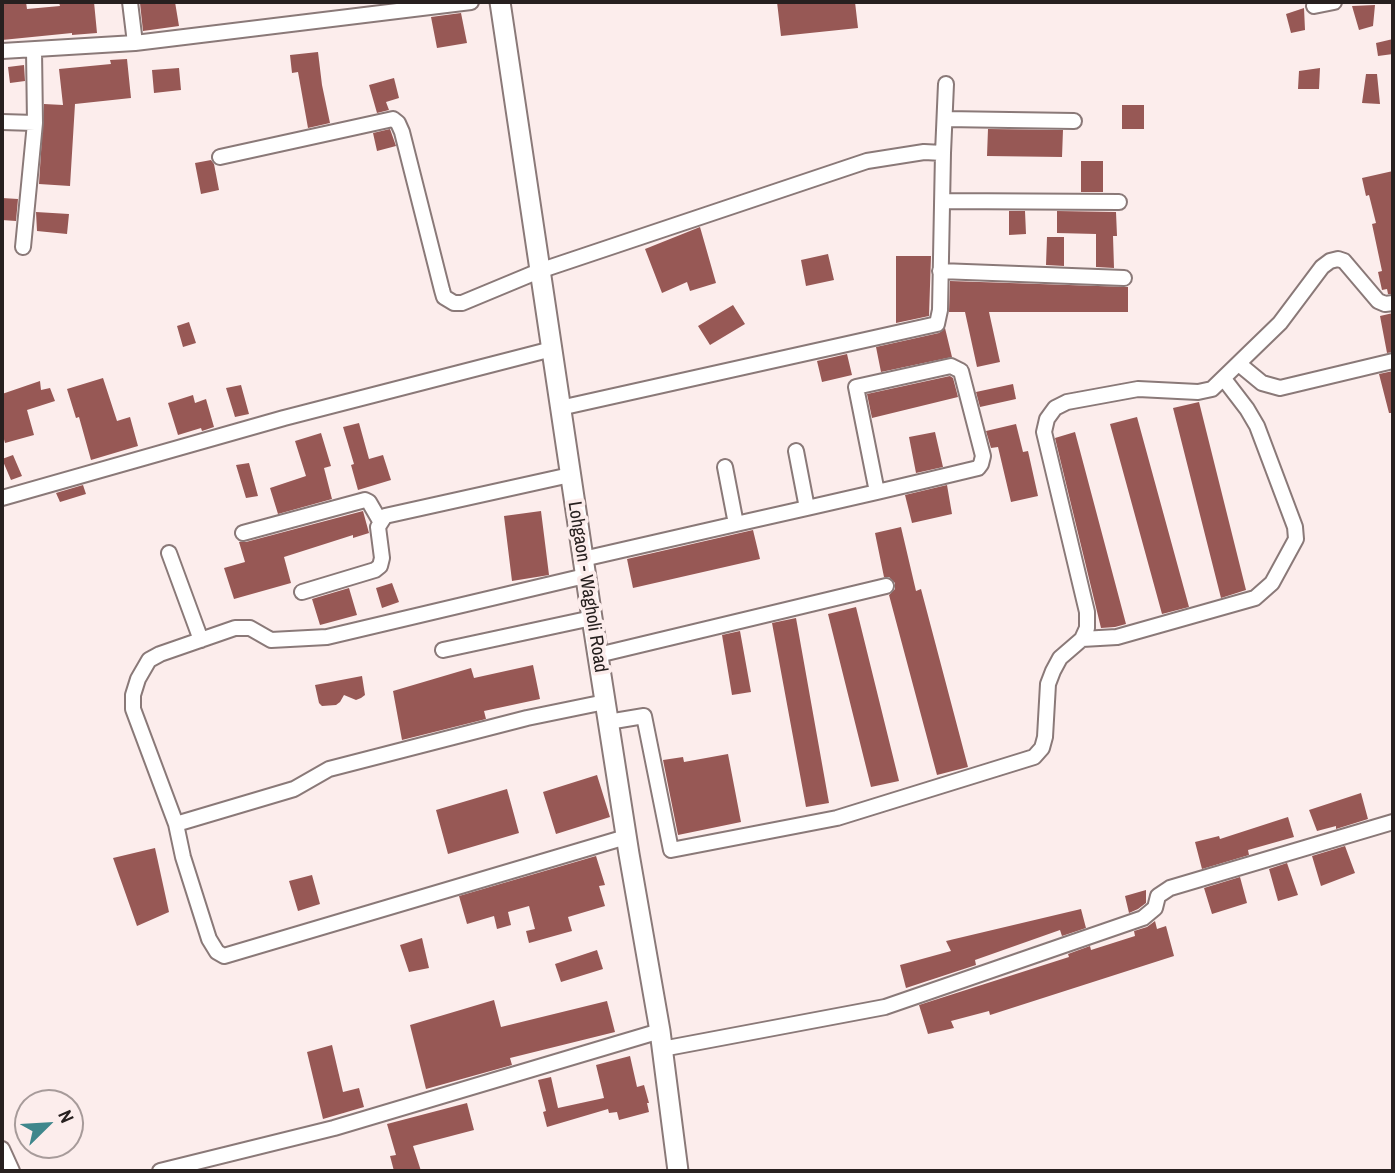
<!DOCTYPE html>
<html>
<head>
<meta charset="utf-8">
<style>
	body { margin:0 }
	#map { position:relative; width:1395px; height:1173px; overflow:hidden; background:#fcedec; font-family:"Archivo Narrow",sans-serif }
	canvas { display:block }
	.frame { position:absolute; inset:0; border:4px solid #27201f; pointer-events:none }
	.north { position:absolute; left:14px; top:1089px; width:70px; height:70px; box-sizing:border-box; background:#fcedec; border:2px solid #a79b9a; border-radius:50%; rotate:66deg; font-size:19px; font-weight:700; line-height:28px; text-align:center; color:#27201f }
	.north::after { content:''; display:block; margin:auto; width:24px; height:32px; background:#3f878c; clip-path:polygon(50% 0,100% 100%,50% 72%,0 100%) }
</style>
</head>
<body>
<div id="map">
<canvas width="1395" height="1173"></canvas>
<div class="frame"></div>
<div class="north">N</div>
</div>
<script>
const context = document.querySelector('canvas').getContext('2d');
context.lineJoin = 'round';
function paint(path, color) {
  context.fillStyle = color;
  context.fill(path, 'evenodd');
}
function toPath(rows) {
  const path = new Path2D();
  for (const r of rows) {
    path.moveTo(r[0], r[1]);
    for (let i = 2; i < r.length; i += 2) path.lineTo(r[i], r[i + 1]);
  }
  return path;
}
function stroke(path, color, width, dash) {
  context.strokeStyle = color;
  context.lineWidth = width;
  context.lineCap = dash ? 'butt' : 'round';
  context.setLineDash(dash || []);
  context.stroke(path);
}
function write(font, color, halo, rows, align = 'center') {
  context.font = font + ' "Archivo Narrow",sans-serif';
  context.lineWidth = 7;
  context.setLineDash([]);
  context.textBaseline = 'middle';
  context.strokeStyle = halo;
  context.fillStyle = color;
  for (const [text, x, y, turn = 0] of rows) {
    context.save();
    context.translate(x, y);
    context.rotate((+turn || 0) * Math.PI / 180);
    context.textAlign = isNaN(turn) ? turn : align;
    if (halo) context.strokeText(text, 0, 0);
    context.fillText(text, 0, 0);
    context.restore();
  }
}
const building = toPath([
	[2,2,26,2,27,9,60,6,59,2,94,2,97,33,72,35,72,33,2,40],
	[151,2,175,2,179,26,143,31,140,3],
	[777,2,855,2,858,28,781,36],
	[1375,5,1373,26,1359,30,1352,6],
	[1304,8,1305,30,1291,33,1286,14],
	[461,13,467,43,437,48,431,17],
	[1393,39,1393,54,1378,56,1376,43],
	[318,52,322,85,330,123,308,128,298,72,292,73,290,55],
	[127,59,131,98,75,104,70,186,39,184,44,104,63,105,59,69,111,64,110,60],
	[24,65,25,81,10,83,8,67],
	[179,68,181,90,154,93,152,70],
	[1320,68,1319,89,1298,89,1299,71],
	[1366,74,1377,74,1380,104,1362,103],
	[394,78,399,98,386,102,389,110,377,113,369,85],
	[1122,105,1144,105,1144,129,1122,129],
	[390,129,396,146,377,151,373,133],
	[988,129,1063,130,1062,157,987,156],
	[211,160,214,164,219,190,201,194,195,163],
	[1081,161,1103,161,1103,192,1081,192],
	[1393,171,1393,294,1388,294,1387,289,1382,290,1378,272,1382,271,1372,224,1376,223,1369,195,1366,196,1362,178],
	[2,198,18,199,16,221,2,220],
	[1009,211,1025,211,1026,234,1009,235],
	[1057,211,1116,212,1117,236,1113,236,1114,268,1096,267,1096,234,1057,233],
	[36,212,69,214,67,234,37,231],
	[700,227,716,283,690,291,687,282,662,293,645,249],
	[1047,237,1064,237,1064,266,1046,265],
	[828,254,834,280,806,286,801,260],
	[896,256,931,256,929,316,896,323],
	[950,281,1128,287,1128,312,989,312,1000,362,977,367,965,312,949,312],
	[733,305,745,324,710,345,698,326],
	[1393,313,1393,352,1387,353,1380,316],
	[189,322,196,343,183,347,177,326],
	[945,328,952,357,881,372,876,347,939,333],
	[847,354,852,375,822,382,817,361],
	[1393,371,1393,413,1389,413,1379,374],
	[950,376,953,378,958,397,872,418,867,394],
	[103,378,117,421,130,417,138,446,91,460,79,417,76,418,67,389],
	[40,381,41,390,50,388,55,401,27,410,34,435,5,443,2,432,2,394],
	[1013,384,1016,399,980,407,976,392],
	[241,385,249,414,235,417,226,388],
	[193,395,195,403,206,399,214,427,202,431,201,428,178,435,168,403],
	[1199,402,1246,590,1221,598,1173,408],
	[1137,417,1189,607,1162,614,1110,424],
	[359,423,369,459,383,455,391,480,358,490,351,465,354,464,343,427],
	[1016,424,1023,452,1028,451,1038,496,1011,502,998,447,991,448,986,431],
	[935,432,943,467,916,473,909,437],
	[1075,432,1126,624,1115,627,1101,628,1055,438],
	[321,433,331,466,324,468,332,499,278,514,270,488,306,476,295,441],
	[13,455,22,476,11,480,2,459],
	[249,463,258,496,246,498,236,465],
	[83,485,86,494,60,502,56,493],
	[947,485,952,514,912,523,905,495],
	[363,511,369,533,353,538,353,535,284,557,291,583,234,599,224,568,245,562,239,542,246,542],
	[541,511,549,575,512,581,504,516],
	[901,527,916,591,921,589,968,767,937,775,889,595,895,589,895,583,889,577,884,577,875,533],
	[753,530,760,559,633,588,627,559],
	[392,583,399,602,382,608,376,588],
	[349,588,357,615,320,625,312,599],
	[856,607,899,781,871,787,828,614],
	[796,618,829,803,806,807,772,623],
	[740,631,751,692,732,695,722,635],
	[533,665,540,699,484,711,486,719,402,740,393,691,471,668,474,678],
	[362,676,365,695,361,698,356,700,344,695,340,702,336,705,322,706,319,703,315,685],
	[728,754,741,822,678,835,663,760,683,757,684,762],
	[597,775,610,817,556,834,543,792],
	[507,789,519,833,448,854,436,810],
	[1361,793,1368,819,1336,829,1336,826,1317,831,1309,810],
	[1288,817,1294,837,1248,850,1249,855,1202,869,1195,842,1219,836,1220,839],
	[1345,846,1355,873,1321,886,1312,856],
	[155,848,169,912,137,926,113,858],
	[596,856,605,885,599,886,605,906,568,917,572,931,529,943,526,931,535,929,529,906,508,912,511,925,497,929,494,916,467,924,459,896],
	[1287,863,1298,895,1278,901,1269,869],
	[312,875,320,904,298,911,289,881],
	[1240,877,1247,903,1212,914,1204,888],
	[1146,890,1146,903,1138,909,1129,913,1125,896],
	[1081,909,1086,928,1062,936,1060,930,975,960,976,965,906,988,900,965,951,951,946,941],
	[1155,921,1157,929,1166,926,1174,956,990,1015,989,1011,951,1021,954,1028,928,1034,919,1005,1069,957,1068,954,1090,946,1091,950,1135,936,1134,931,1147,927],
	[422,938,429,968,409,972,400,945],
	[597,950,603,969,561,982,555,964],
	[494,1000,501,1027,607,1001,615,1032,510,1058,512,1065,426,1089,410,1025],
	[332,1045,343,1092,359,1088,364,1107,323,1119,307,1052],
	[630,1056,637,1087,644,1085,649,1103,647,1103,649,1112,619,1120,617,1112,609,1113,608,1109,547,1127,543,1112,546,1111,538,1080,551,1077,558,1108,604,1098,596,1065],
	[467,1103,474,1130,413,1146,421,1171,394,1171,390,1156,396,1155,387,1124]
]);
const minor = toPath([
	[130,2,135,43],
	[1314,6,1334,2],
	[2,51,135,43,471,2],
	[945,119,1074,121],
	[2,122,35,123],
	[943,153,946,84],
	[220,157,393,119,398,123,402,132,442,290,444,297,454,303,462,303,539,271,867,161,924,152,943,153,940,310,937,324,560,408],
	[942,201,1119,202],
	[23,247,35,123,34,50],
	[940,271,1124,278],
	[1239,364,1262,383,1280,388,1393,361],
	[796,451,807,508],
	[725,467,736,524],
	[2,498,284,418,552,349],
	[243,533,365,500,369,502,380,521],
	[169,553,201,640],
	[583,559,736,524,807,508,877,492,928,480,978,468,981,464,983,456,961,371,951,366,856,387,877,492],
	[302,592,375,570,380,566,382,558,378,527,385,516,570,475],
	[1082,639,1117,637,1255,598,1272,583,1296,539,1295,527,1257,426,1247,409,1224,379],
	[443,650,592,618],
	[598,655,886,586],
	[605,702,527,718,329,769,294,789,176,824,183,857,209,939,217,952,224,956,626,837],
	[608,722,644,716,671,850,837,818,1034,757,1042,748,1045,737,1048,684,1053,671,1060,658,1082,639,1087,628,1087,612,1044,432,1047,419,1055,408,1067,402,1138,389,1198,392,1212,389,1280,323,1322,267,1330,261,1338,259,1344,261,1378,301,1385,304,1393,303],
	[176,824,133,709,133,695,138,679,149,660,160,654,235,628,250,628,271,640,327,637,585,576],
	[662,1049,885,1007,1143,918,1155,908,1158,896,1170,888,1393,822],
	[2,1149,12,1171],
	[160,1171,334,1128,660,1031]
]);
const major = toPath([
	[500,2,592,618,629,854,660,1031,678,1171]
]);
const streetNames = [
	["Lohgaon - Wagholi Road",587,587,81]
];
paint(building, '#975855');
stroke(minor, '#8a7978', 18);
stroke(major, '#8a7978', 23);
stroke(minor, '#fff', 14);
stroke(major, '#fff', 19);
write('19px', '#27201f', '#fcedec', streetNames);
</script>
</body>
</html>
